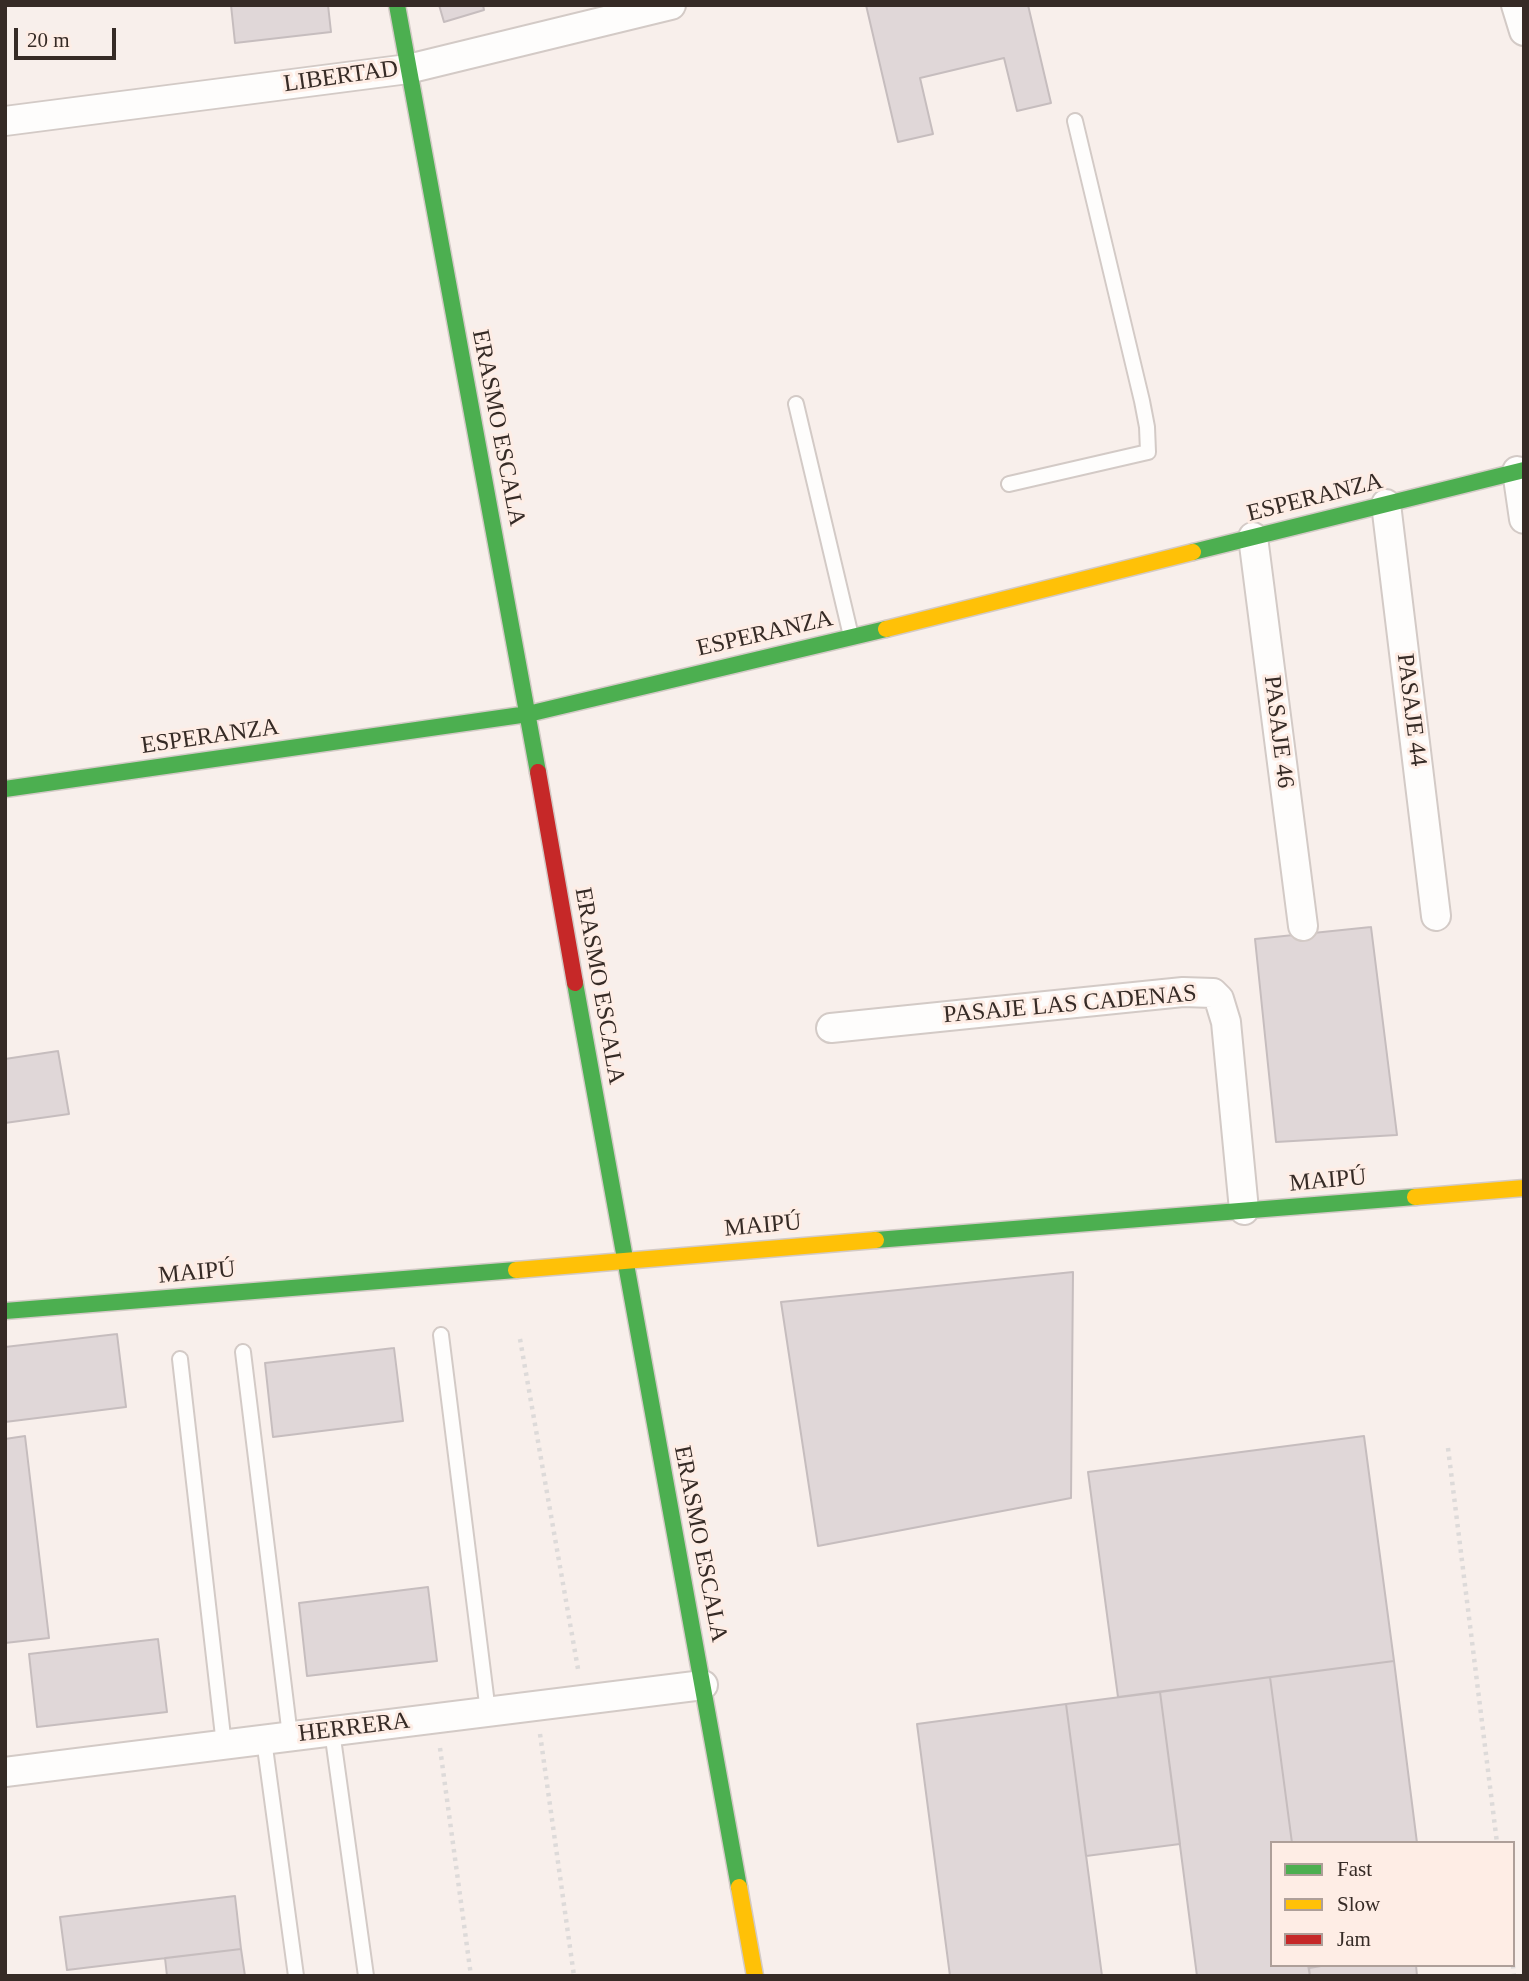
<!DOCTYPE html>
<html>
<head>
<meta charset="utf-8">
<style>
	body { margin:0 }
	#map { position:relative; width:1529px; height:1981px; overflow:hidden; background:#f8efeb; font-family:"Times New Roman",serif }
	canvas { display:block }
	.frame { position:absolute; inset:0; border:7px solid #362b26; pointer-events:none }
	.legend { position:absolute; left:1270px; top:1841px; width:245px; height:126px; box-sizing:border-box; background:#feede5; border:2px solid #ae9f99; margin:0; padding:9px 12px; list-style:none; font-size:21px; color:#362b26 }
	.legend li { display:flex; align-items:center; gap:14px; height:35px }
	.legend b { width:35px; border:2px solid #ae9f99 }
	.scale { position:absolute; left:14px; top:28px; width:102px; height:32px; box-sizing:border-box; border:4px solid #362b26; border-top:0; padding-left:9px; font-size:21px; line-height:24px; white-space:nowrap; color:#362b26; -webkit-text-stroke:5px #feede5; paint-order:stroke }
</style>
</head>
<body>
<div id="map">
<canvas width="1529" height="1981"></canvas>
<div class="frame"></div>
<ul class="legend">
<li><b style="height:9px;background:#4caf50"></b>Fast</li>
<li><b style="height:9px;background:#ffc107"></b>Slow</li>
<li><b style="height:9px;background:#c62828"></b>Jam</li>
</ul>
<div class="scale">20 m</div>
</div>
<script>
const context = document.querySelector('canvas').getContext('2d');
context.lineJoin = 'round';
function paint(path, color) {
  context.fillStyle = color;
  context.fill(path, 'evenodd');
}
function toPath(rows) {
  const path = new Path2D();
  for (const r of rows) {
    path.moveTo(r[0], r[1]);
    for (let i = 2; i < r.length; i += 2) path.lineTo(r[i], r[i + 1]);
  }
  return path;
}
function stroke(path, color, width, dash) {
  context.strokeStyle = color;
  context.lineWidth = width;
  context.lineCap = dash ? 'butt' : 'round';
  context.setLineDash(dash || []);
  context.stroke(path);
}
function write(font, color, halo, rows, align = 'center') {
  context.font = font + ' "Times New Roman",serif';
  context.lineWidth = 6;
  context.setLineDash([]);
  context.textBaseline = 'middle';
  context.strokeStyle = halo;
  context.fillStyle = color;
  for (const [text, x, y, turn = 0] of rows) {
    context.save();
    context.translate(x, y);
    context.rotate((+turn || 0) * Math.PI / 180);
    context.textAlign = isNaN(turn) ? turn : align;
    if (halo) context.strokeText(text, 0, 0);
    context.fillText(text, 0, 0);
    context.restore();
  }
}
const building = toPath([
	[231,5,328,5,331,32,235,43,231,5],
	[439,5,483,5,484,10,444,22,439,5],
	[866,5,1028,5,1051,103,1017,111,1004,58,920,78,933,134,898,142,866,5],
	[1371,927,1397,1135,1276,1142,1255,939,1371,927],
	[58,1051,69,1114,5,1123,5,1059,58,1051],
	[1073,1272,1071,1498,818,1546,781,1302,1073,1272],
	[117,1334,126,1407,5,1422,5,1347,117,1334],
	[394,1348,403,1421,273,1437,265,1363,394,1348],
	[25,1436,49,1638,5,1643,5,1439,25,1436],
	[1364,1436,1394,1661,1118,1697,1088,1472,1364,1436],
	[428,1587,437,1661,307,1676,299,1603,428,1587],
	[158,1639,167,1712,37,1727,29,1654,158,1639],
	[1394,1661,1417,1843,1292,1843,1270,1677,1394,1661],
	[1270,1677,1292,1843,1272,1843,1272,1965,1308,1965,1310,1976,1197,1976,1160,1692,1270,1677],
	[1160,1692,1180,1844,1086,1856,1066,1704,1160,1692],
	[1066,1704,1102,1976,950,1976,917,1724,1066,1704],
	[235,1896,241,1949,67,1970,60,1917,235,1896],
	[241,1949,245,1976,167,1976,165,1958,241,1949],
	[1327,1965,1416,1965,1417,1976,1310,1976,1309,1968,1327,1965]
]);
const path = toPath([
	[520,1339,578,1669],
	[1448,1448,1497,1843],
	[540,1734,574,1976],
	[440,1748,471,1976],
	[1513,1965,1514,1976]
]);
const lane = toPath([
	[796,404,851,636],
	[1009,484,1148,452,1147,427,1142,401,1075,121],
	[441,1335,488,1712],
	[243,1352,290,1736],
	[180,1359,224,1745],
	[332,1731,366,1976],
	[264,1740,296,1976]
]);
const street = toPath([
	[1516,5,1524,31],
	[5,121,408,69,671,5],
	[1517,471,1524,519],
	[1386,504,1436,916],
	[1253,537,1303,926],
	[831,1028,1183,992,1213,993,1219,999,1226,1022,1244,1210],
	[5,1772,703,1685]
]);
const fast = toPath([
	[397,5,538,772],
	[1193,552,1524,470],
	[5,789,528,714,886,629],
	[575,983,739,1887],
	[876,1240,1415,1197],
	[5,1311,516,1270]
]);
const slow = toPath([
	[886,629,1193,552],
	[1415,1197,1524,1188],
	[516,1270,876,1240],
	[739,1887,755,1976]
]);
const jam = toPath([
	[538,772,575,983]
]);
const streetNames = [
	["LIBERTAD",341,77,-8],
	["ERASMO ESCALA",498,428,79],
	["ESPERANZA",1315,498,-14],
	["ESPERANZA",765,634,-13],
	["PASAJE 44",1411,710,83],
	["PASAJE 46",1278,732,83],
	["ESPERANZA",210,737,-8],
	["ERASMO ESCALA",599,986,80],
	["PASAJE LAS CADENAS",1070,1005,-5],
	["MAIPÚ",1328,1181,-5],
	["MAIPÚ",763,1226,-5],
	["MAIPÚ",197,1273,-5],
	["ERASMO ESCALA",700,1544,79],
	["HERRERA",354,1728,-7]
];
paint(building, '#e0d7d8');
stroke(building, '#c6bdbe', 2);
stroke(lane, '#d3cac6', 18);
stroke(street, '#d3cac6', 32);
stroke(fast, '#d3cac6', 19);
stroke(slow, '#d3cac6', 19);
stroke(jam, '#d3cac6', 19);
stroke(path, '#dddad9', 4.5, [3.5, 5]);
stroke(lane, '#fefdfc', 14);
stroke(street, '#fefdfc', 28);
stroke(fast, '#4caf50', 16);
stroke(slow, '#ffc107', 16);
stroke(jam, '#c62828', 16);
write('24px', '#362b26', '#feede5', streetNames);
</script>
</body>
</html>
